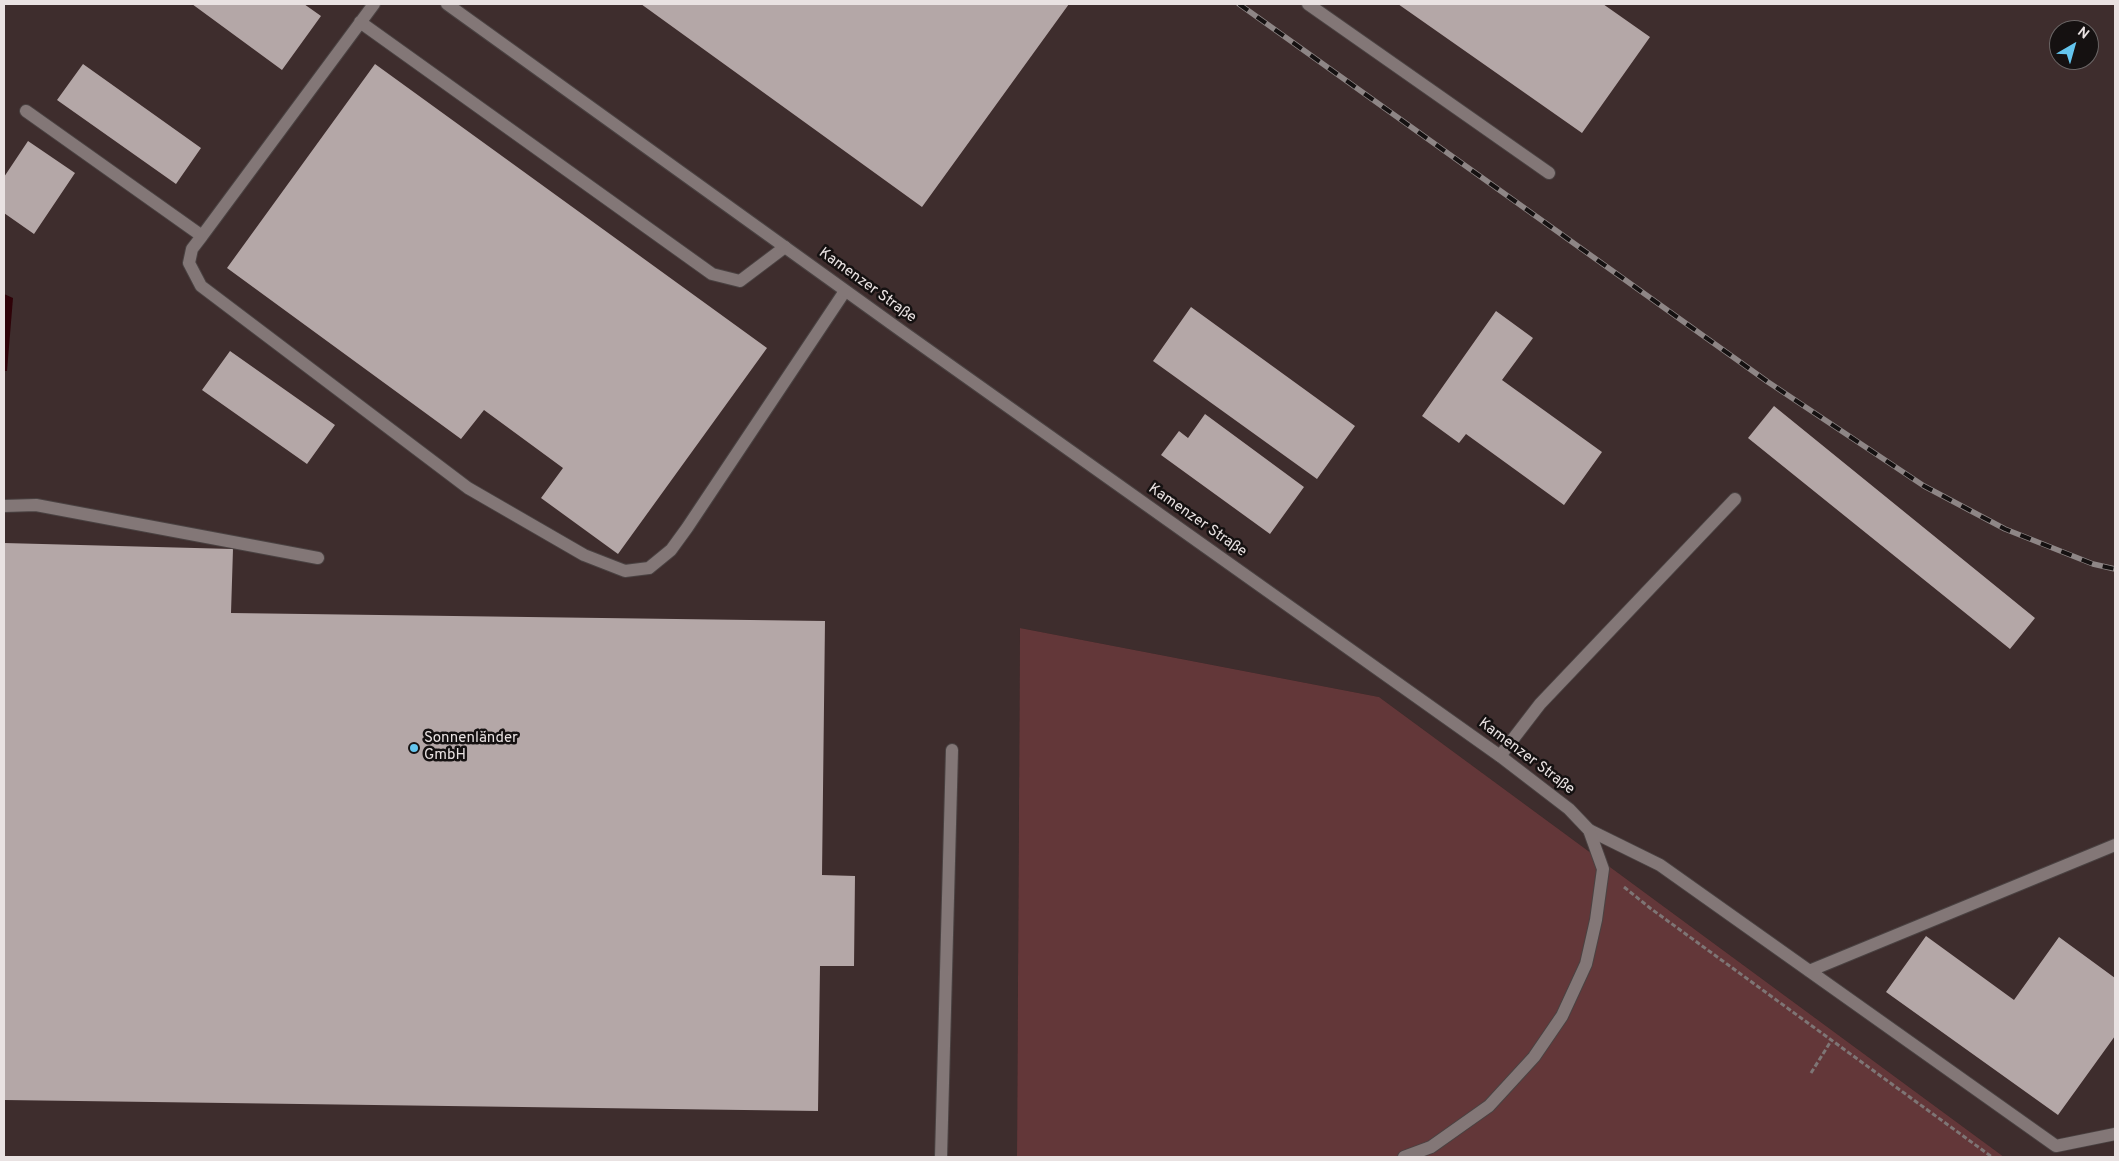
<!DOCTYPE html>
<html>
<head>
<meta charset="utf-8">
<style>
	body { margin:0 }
	#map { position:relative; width:2119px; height:1161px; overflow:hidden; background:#302626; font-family:Overpass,sans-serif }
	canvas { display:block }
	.frame { position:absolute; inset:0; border:5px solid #e9e2e2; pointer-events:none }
	.north { position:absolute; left:2049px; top:20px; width:50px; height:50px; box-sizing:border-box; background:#151111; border:1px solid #6a6565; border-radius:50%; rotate:38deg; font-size:14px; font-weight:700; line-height:20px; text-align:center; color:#e9e2e2 }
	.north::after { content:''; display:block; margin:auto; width:18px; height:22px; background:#64c5ee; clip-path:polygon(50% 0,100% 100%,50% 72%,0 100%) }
</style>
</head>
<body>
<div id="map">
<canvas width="2119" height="1161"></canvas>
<div class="frame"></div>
<div class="north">N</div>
</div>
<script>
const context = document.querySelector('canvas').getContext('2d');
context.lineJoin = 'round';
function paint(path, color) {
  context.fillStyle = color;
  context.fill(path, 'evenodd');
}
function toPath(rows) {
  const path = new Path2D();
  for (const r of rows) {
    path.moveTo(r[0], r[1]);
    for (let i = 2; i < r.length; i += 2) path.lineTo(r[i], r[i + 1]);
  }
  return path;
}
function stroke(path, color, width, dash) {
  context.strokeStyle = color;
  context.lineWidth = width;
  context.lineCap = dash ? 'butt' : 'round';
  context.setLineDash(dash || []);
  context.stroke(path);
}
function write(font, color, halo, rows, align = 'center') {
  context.font = font + ' Overpass,sans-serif';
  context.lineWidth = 5;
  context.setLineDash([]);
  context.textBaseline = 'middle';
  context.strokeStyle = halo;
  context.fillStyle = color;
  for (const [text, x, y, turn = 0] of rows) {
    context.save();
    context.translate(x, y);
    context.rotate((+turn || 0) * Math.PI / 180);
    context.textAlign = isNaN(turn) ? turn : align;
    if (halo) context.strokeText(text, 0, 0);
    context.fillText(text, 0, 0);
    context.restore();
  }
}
const built = toPath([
	[4,4,2115,4,2115,1157,2004,1157,1379,697,1020,628,1017,1157,4,1157],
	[2059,30,2089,30,2089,60,2059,60]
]);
const green = toPath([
	[1020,628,1379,697,2004,1157,1017,1157]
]);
const water = toPath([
	[4,294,13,298,7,371,4,371]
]);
const building = toPath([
	[192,4,304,4,321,16,282,70],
	[641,4,1069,4,922,207],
	[1398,4,1603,4,1650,37,1582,133],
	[83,64,201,148,176,184,57,100],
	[375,64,767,348,618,554,541,498,563,468,484,410,461,439,227,268],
	[28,141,75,173,34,234,4,213,4,177],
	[1191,307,1355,426,1317,479,1153,361],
	[1496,311,1533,338,1502,380,1602,452,1564,505,1466,434,1459,443,1422,416],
	[230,351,335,425,307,464,202,390],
	[1774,406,2035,618,2010,649,1748,438],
	[1205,414,1304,487,1270,534,1161,455,1179,431,1188,438],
	[4,543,233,549,231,613,825,621,822,875,855,876,854,966,820,966,818,1111,4,1100],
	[1926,936,2014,1000,2059,937,2115,978,2115,1036,2058,1115,1886,992]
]);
const path = toPath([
	[1624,887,1650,908,1992,1157],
	[1811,1073,1831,1041]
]);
const service = toPath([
	[1308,4,1549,173],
	[360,22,712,274,740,281,785,247],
	[26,111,202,236,374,4],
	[202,236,192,249,189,263,201,286,468,488,584,555,625,571,649,568,671,550,687,528,845,291],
	[4,506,36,505,318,558],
	[1500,756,1540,704,1735,499],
	[1589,830,1660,865,2056,1146,2115,1134],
	[1809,971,2115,845],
	[941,1157,952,750]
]);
const minor = toPath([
	[447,4,903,332,1500,756,1569,809,1589,830,1603,869,1596,920,1586,964,1562,1016,1534,1057,1489,1106,1431,1147,1404,1157]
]);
const rail = toPath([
	[1239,4,1768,382,1924,486,2005,529,2093,564,2115,569]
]);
const markers = [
	[414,748,5,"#64c5ee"]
];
const streetNames = [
	["Kamenzer Straße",867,286,36],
	["Kamenzer Straße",1197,521,35],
	["Kamenzer Straße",1526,757,37]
];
const poiNames = [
	["Sonnenländer",424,739],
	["GmbH",424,756]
];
paint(built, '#3e2d2d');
paint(green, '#633739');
paint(water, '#2f0208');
paint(building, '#b4a7a7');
stroke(service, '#4a4242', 14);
stroke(minor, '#4a4242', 14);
stroke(path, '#7e7575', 3, [5, 2.5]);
stroke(service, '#837777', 12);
stroke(minor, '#837777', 12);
stroke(rail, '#8e8686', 5.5);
stroke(rail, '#151111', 4, [11]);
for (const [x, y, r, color] of markers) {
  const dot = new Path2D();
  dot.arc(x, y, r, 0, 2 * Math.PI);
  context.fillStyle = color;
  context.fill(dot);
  stroke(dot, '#151111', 2);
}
write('15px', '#e9e2e2', '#151111', streetNames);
write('15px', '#e9e2e2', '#151111', poiNames, 'left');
</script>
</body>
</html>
